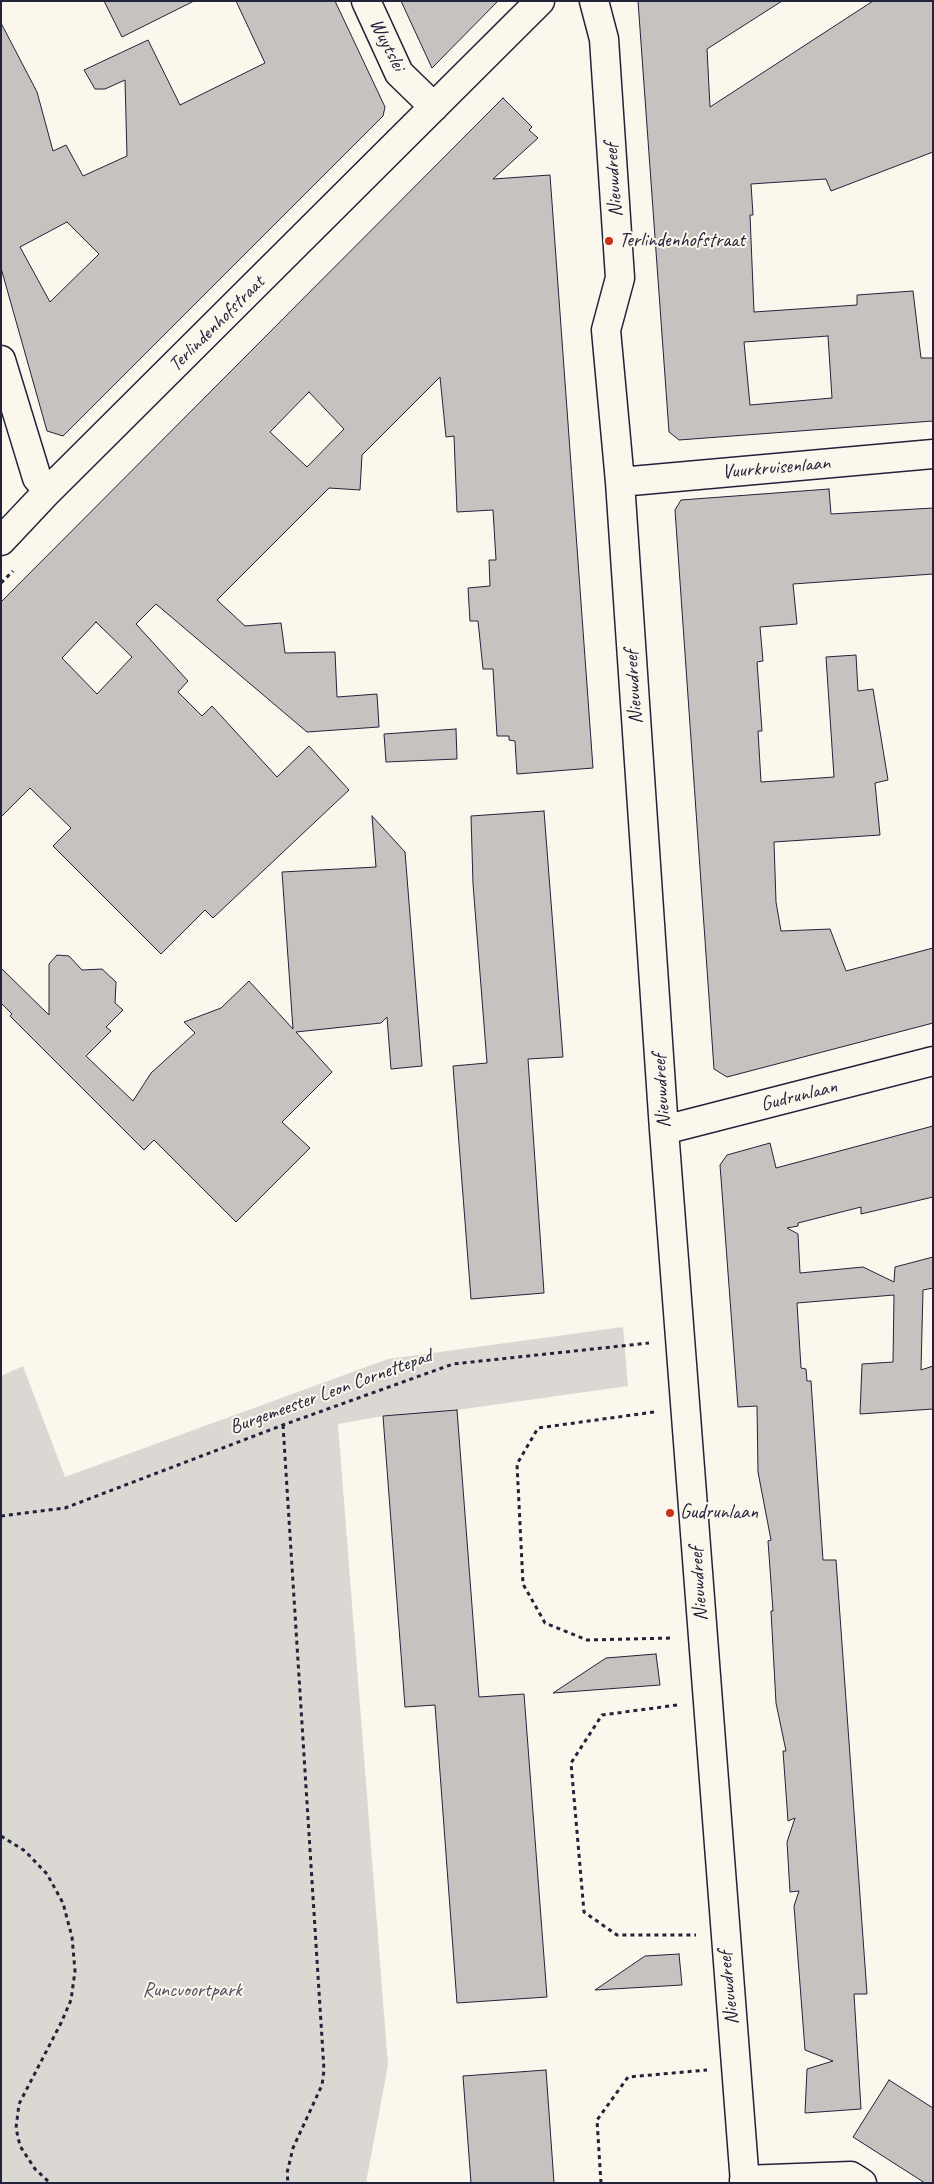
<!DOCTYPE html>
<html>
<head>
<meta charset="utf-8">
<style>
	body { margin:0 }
	#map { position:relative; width:934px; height:2184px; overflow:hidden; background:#fbf7ec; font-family:Caveat,sans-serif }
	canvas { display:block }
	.frame { position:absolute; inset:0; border:2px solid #22223b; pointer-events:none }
</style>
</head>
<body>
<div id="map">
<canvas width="934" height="2184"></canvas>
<div class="frame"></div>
</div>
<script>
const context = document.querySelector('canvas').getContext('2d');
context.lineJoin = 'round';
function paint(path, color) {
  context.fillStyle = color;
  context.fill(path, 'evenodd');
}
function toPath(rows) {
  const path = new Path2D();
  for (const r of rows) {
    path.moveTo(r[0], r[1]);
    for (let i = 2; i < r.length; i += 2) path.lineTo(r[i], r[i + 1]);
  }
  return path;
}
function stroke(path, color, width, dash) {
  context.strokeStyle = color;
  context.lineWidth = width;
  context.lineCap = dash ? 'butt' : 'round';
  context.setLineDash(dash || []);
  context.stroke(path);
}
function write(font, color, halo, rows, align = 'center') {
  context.font = font + ' Caveat,sans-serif';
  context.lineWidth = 4;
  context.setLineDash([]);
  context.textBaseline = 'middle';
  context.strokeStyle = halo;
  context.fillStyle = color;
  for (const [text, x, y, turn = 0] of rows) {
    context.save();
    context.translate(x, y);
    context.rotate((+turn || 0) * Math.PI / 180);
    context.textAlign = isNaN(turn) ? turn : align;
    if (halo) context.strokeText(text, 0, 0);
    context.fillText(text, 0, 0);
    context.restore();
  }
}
const green = toPath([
	[623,1327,628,1386,457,1410,383,1416,338,1424,388,2065,366,2183,1,2183,1,1376,23,1366,65,1477,388,1359]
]);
const building = toPath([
	[104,1,194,1,122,37,104,1],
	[236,1,335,1,385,107,383,116,63,436,47,431,1,268,1,23,37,92,53,151,66,145,83,176,127,156,125,80,105,89,95,89,84,70,148,40,180,105,265,63,236,1],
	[67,222,99,254,50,302,20,247,67,222],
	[401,1,498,1,432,68,401,1],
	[638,1,782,1,707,49,710,107,873,1,933,1,933,152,831,191,826,179,751,184,753,215,750,215,754,312,857,305,857,295,913,291,921,358,933,358,933,421,679,440,669,432,638,1],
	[828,336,832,398,750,405,744,342,828,336],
	[503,98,532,127,529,130,538,138,493,179,550,175,593,768,517,774,515,741,509,740,509,736,497,736,493,669,483,669,478,621,470,621,468,588,490,586,489,560,496,560,493,510,457,512,454,436,446,437,440,377,362,455,360,490,329,488,217,600,245,626,281,623,285,653,335,652,337,697,377,694,379,727,307,732,156,604,136,624,188,681,178,692,202,716,212,706,277,777,309,746,349,790,213,918,205,910,161,954,53,846,71,828,30,788,1,817,1,602,503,98],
	[309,392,344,429,307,467,270,432,309,392],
	[96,622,132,657,97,694,62,658,96,622],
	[829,489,831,514,933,508,933,574,793,584,797,624,760,627,763,661,757,662,762,731,758,731,761,782,834,777,826,657,856,655,858,691,873,689,888,780,875,783,880,835,774,842,776,902,781,931,830,929,846,971,933,948,933,1023,727,1077,714,1069,675,510,681,500,829,489],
	[456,729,457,759,386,762,384,734,456,729],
	[544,811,563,1057,528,1059,544,1293,471,1299,453,1066,487,1063,473,884,471,816,544,811],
	[372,816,405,852,422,1066,391,1069,387,1017,381,1023,296,1032,332,1072,282,1122,310,1148,236,1222,154,1140,144,1150,10,1016,12,1014,1,1003,1,968,49,1015,49,964,57,955,69,956,82,970,102,969,116,982,115,1003,123,1010,106,1027,111,1031,86,1056,133,1101,151,1073,195,1033,184,1022,221,1008,249,981,293,1029,282,872,376,867,372,816],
	[933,1126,933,1197,861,1214,861,1207,798,1223,798,1226,787,1228,798,1234,800,1273,863,1267,894,1282,895,1267,933,1257,933,1288,923,1290,921,1370,933,1366,933,1409,860,1414,862,1364,893,1362,894,1295,797,1303,801,1368,806,1369,807,1381,811,1381,823,1560,836,1560,867,1994,854,1994,861,2109,805,2113,807,2069,833,2061,805,2050,794,1906,799,1891,790,1892,787,1842,795,1818,788,1821,783,1751,786,1751,776,1703,771,1611,773,1611,768,1541,771,1540,758,1472,757,1406,738,1407,720,1165,727,1155,770,1143,776,1168,933,1126],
	[457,1410,479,1697,524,1694,547,1997,457,2003,435,1705,405,1707,383,1416,457,1410],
	[656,1654,660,1685,553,1693,606,1658,656,1654],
	[679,1954,682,1985,595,1990,645,1956,679,1954],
	[546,2070,554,2183,471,2183,463,2076,546,2070],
	[889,2080,933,2108,933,2183,925,2183,853,2137,889,2080]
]);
const path = toPath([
	[1,583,13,571],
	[654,1412,538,1428,517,1464,523,1584,545,1623,587,1640,672,1638],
	[283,1425,324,2070,322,2085,293,2148,287,2173,288,2183],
	[1,1516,65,1508,283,1425,453,1364,649,1343],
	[677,1705,602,1715,571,1763,584,1912,617,1935,696,1935],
	[1,1836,25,1851,47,1874,63,1903,72,1937,75,1971,71,2000,61,2023,19,2104,16,2128,20,2146,35,2169,50,2183],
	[601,2183,597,2120,628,2077,707,2070]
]);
const street = toPath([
	[366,1,399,73,434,107],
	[594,1,604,39,620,278,606,330,620,482,664,1130,745,2183],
	[1,360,37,478,48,491],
	[620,482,933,454],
	[1,541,48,491,540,1],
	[664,1130,933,1061],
	[744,2180,851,2176,862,2183]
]);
const markers = [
	[609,241,5,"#c8321e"],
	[670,1513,5,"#c8321e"]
];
const streetNames = [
	["Wuytslei",387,45,63],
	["Nieuwdreef",614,180,-94],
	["Terlindenhofstraat",217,324,-45],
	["Vuurkruisenlaan",776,468,-5],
	["Nieuwdreef",634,687,-94],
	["Nieuwdreef",662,1091,-94],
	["Gudrunlaan",799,1096,-14],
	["Burgemeester Leon Cornettepad",331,1392,-20],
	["Nieuwdreef",699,1584,-94],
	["Nieuwdreef",729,1988,-96]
];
const poiNames = [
	["Terlindenhofstraat",619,241],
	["Gudrunlaan",680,1513]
];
const parkNames = [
	["Runcvoortpark",192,1991]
];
paint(green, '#dbd8d3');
paint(building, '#c6c2c0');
stroke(building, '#22223b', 1);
stroke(street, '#22223b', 31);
stroke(path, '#22223b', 3, [4, 4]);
stroke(street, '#fbf7ec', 28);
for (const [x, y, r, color] of markers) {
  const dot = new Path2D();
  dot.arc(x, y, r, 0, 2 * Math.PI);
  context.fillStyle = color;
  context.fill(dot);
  stroke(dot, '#fbf7ec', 2);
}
write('20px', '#22223b', '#fbf7ec', streetNames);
write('20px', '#22223b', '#fbf7ec', poiNames, 'left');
write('20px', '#505061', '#fbf7ec', parkNames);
</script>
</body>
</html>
